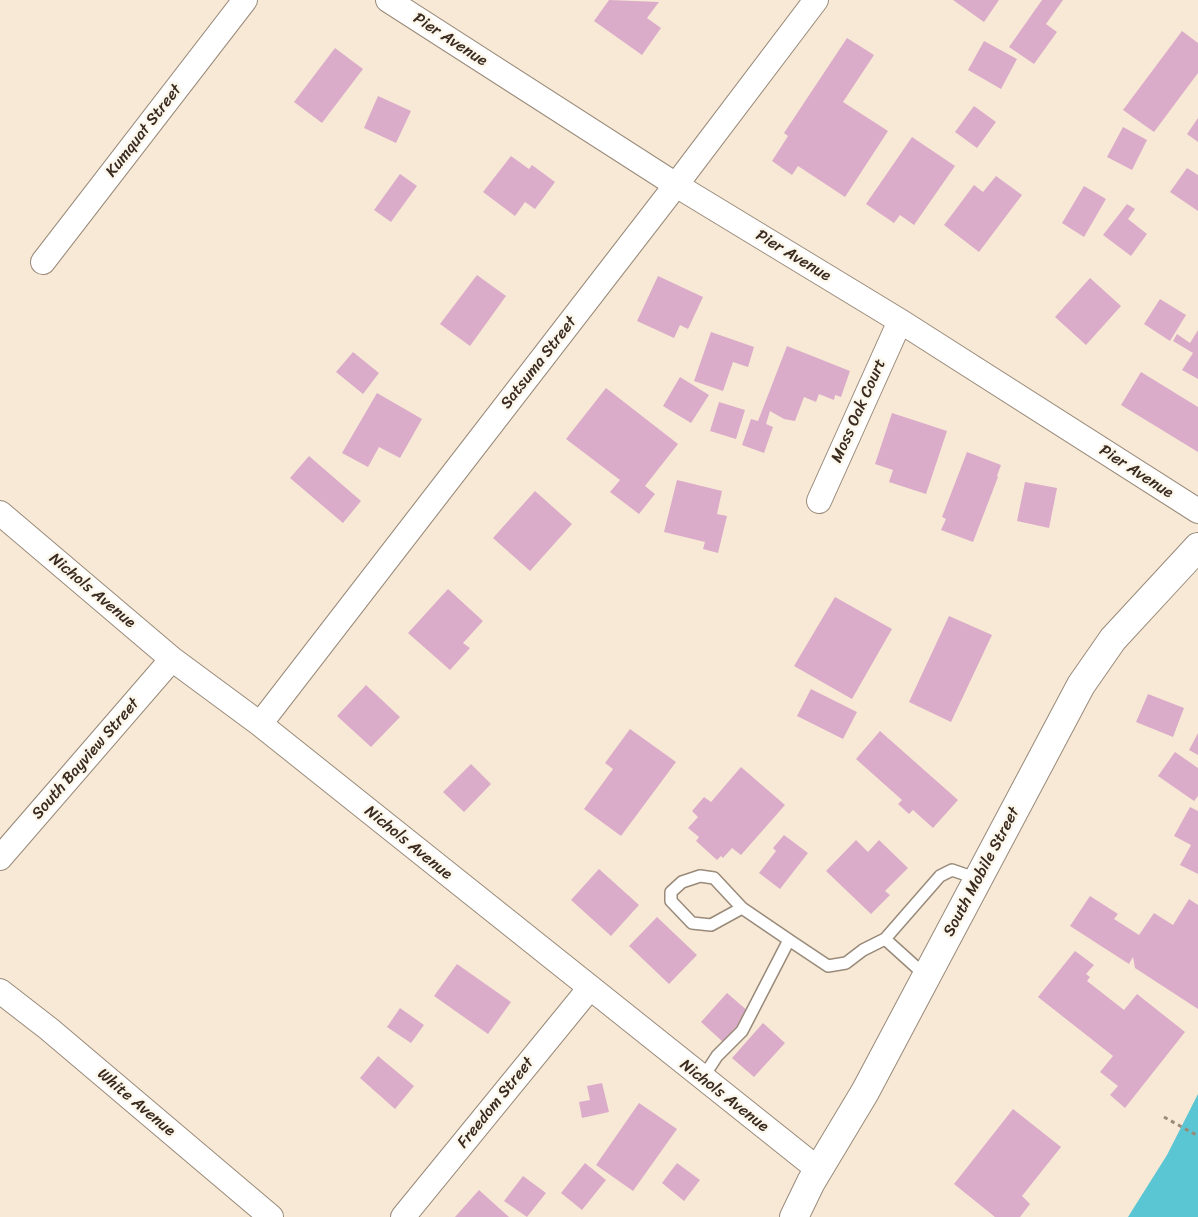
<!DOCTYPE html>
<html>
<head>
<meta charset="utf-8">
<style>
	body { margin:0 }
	canvas { display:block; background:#f7e9d5 }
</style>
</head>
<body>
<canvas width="1198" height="1217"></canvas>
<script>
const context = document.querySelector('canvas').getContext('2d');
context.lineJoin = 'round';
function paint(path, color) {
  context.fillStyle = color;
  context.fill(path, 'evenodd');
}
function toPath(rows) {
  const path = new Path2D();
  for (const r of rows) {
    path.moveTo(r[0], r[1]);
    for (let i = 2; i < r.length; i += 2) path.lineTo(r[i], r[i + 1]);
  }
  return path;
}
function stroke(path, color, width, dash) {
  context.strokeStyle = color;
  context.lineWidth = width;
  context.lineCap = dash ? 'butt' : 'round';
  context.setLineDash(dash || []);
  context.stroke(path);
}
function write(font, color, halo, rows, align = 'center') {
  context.font = font + ' Sriracha,sans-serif';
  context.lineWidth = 5;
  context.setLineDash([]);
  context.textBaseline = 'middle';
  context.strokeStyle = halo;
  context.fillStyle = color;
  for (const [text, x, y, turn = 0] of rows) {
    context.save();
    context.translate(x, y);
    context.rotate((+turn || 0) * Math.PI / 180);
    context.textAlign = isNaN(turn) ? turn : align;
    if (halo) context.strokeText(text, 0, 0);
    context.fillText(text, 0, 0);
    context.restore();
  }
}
const water = toPath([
	[1198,1094,1198,1217,1128,1217,1167,1155]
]);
const building = toPath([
	[609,0,659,2,647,18,661,28,642,55,594,21],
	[953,0,999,0,984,22],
	[1042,0,1063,0,1046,24,1057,32,1034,64,1009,47],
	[1182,31,1198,43,1198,73,1154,132,1123,110],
	[847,38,874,55,843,102,888,131,845,197,798,166,792,175,772,161,788,136,784,133],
	[984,41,1017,59,1001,89,968,70],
	[335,48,363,69,322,123,294,102],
	[378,96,411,111,396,143,364,128],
	[974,106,996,122,977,148,955,132],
	[1198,118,1198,142,1187,134],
	[1123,127,1147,140,1132,170,1107,157],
	[912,137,955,166,914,225,900,215,894,223,866,204],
	[511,156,529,169,532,165,555,182,535,209,525,202,515,216,483,192],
	[1187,168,1198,175,1198,211,1170,192],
	[400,174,417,186,391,222,374,210],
	[996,176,1022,195,979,252,944,225,974,185,983,192],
	[1084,186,1106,199,1084,237,1062,223],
	[1127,204,1135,209,1128,219,1147,234,1131,256,1103,235],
	[477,275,506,296,470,346,440,324],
	[658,276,703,297,688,329,680,325,674,338,637,321],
	[1090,278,1121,306,1086,345,1055,317],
	[1160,299,1186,315,1170,341,1144,324],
	[1198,330,1198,379,1182,370,1193,353,1173,341,1177,334,1190,343],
	[711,332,754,347,748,367,733,362,723,391,694,381],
	[787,346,850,371,841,397,835,395,834,400,819,394,816,402,804,397,795,421,784,419,770,411,766,424,773,427,764,453,742,445,751,419,758,421],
	[353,352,379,373,363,394,336,372],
	[1141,372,1198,407,1198,452,1121,405],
	[680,377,709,395,691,423,663,406],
	[606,388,678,444,645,486,655,494,639,514,610,492,620,480,566,439],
	[377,393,422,419,400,458,379,447,368,467,342,453],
	[719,402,745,410,736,439,710,431],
	[892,413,947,431,926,494,889,482,893,470,875,464],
	[967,452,1001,465,997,476,998,477,973,542,941,530,946,519,942,517],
	[309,456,361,501,343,523,290,478],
	[677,480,722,491,717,514,727,516,718,553,703,549,705,542,664,532],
	[1025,482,1057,488,1049,528,1017,521],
	[535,491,572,524,530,571,493,538],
	[448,589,483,621,463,643,470,648,450,670,408,633],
	[835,597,892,629,852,699,794,666],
	[949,616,992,635,951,722,909,702],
	[366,685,400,717,371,747,337,716],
	[811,689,857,712,843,739,797,716],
	[1148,694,1184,708,1173,737,1136,722],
	[630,729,676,762,621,836,584,809,613,769,605,763],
	[880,731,958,800,933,828,913,810,909,814,898,804,902,800,856,759],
	[1198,733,1198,755,1189,750],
	[1175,752,1198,768,1198,796,1194,801,1158,776],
	[471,764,491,784,464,812,443,792],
	[741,767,785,805,741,855,732,848,723,858,721,856,717,860,696,841,699,837,688,828,698,817,692,811,704,797,711,802],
	[1190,807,1198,811,1198,874,1180,865,1191,845,1174,836],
	[784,835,808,853,780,889,759,873,776,851,773,848],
	[856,840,868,852,879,840,908,868,885,891,890,895,871,914,826,871],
	[599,869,639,905,611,936,571,900],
	[1090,896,1118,914,1114,919,1139,935,1154,913,1173,925,1189,899,1198,905,1198,1009,1135,968,1133,957,1129,964,1070,926],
	[657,917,697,955,669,984,629,946],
	[1075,951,1094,965,1086,974,1090,977,1087,981,1124,1010,1137,994,1185,1032,1125,1108,1110,1095,1118,1086,1100,1072,1113,1056,1038,997],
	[457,964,511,1002,488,1034,434,996],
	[727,993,749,1012,723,1042,701,1022],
	[400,1008,424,1025,411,1043,387,1027],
	[763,1023,785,1043,754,1077,732,1058],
	[378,1056,414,1086,395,1109,360,1078],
	[602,1083,609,1112,582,1118,579,1102,590,1100,587,1086],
	[639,1103,677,1129,633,1191,596,1165],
	[1013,1109,1061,1147,1022,1196,1030,1204,1020,1217,995,1217,954,1184],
	[585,1163,606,1180,582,1210,561,1193],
	[677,1163,700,1180,684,1201,662,1183],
	[523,1176,546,1193,527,1217,504,1201],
	[479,1190,509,1217,455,1217]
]);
const path = toPath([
	[1164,1117,1198,1136]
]);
const service = toPath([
	[742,908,711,925,692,923,671,901,671,892,682,882,700,876,714,878,742,908,789,940],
	[926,976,885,939,940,876,952,870,978,879],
	[702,1079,717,1056,742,1031,789,940,828,966,846,963,863,950,885,939]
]);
const minor = toPath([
	[388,0,676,185,900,321,1198,511],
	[43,262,245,0],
	[819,501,900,321],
	[0,513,172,659,260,724,819,1170],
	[260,724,676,185,816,0],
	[0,858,172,659],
	[0,991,49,1029,271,1217],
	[403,1217,589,989]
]);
const secondary = toPath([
	[794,1217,811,1182,865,1092,1081,685,1113,639,1198,547]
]);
const streetNames = [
	["Pier Avenue",450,40,33],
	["Kumquat Street",144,131,-52],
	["Pier Avenue",793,256,31],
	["Satsuma Street",539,363,-52],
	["Moss Oak Court",859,411,-66],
	["Pier Avenue",1136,472,33],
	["Nichols Avenue",92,591,40],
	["South Bayview Street",86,759,-49],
	["Nichols Avenue",408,843,39],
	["South Mobile Street",982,872,-62],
	["Nichols Avenue",724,1096,38],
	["White Avenue",136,1103,40],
	["Freedom Street",496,1103,-51]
];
paint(water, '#5ac6d3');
paint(building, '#dbacca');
stroke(service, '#998a7a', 14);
stroke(minor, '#998a7a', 26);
stroke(secondary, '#998a7a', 30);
stroke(path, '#998a7a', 3, [4, 4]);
stroke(service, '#fff', 11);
stroke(minor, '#fff', 24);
stroke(secondary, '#fff', 28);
write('16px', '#3b2a1e', '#fbf7ec', streetNames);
</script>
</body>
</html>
